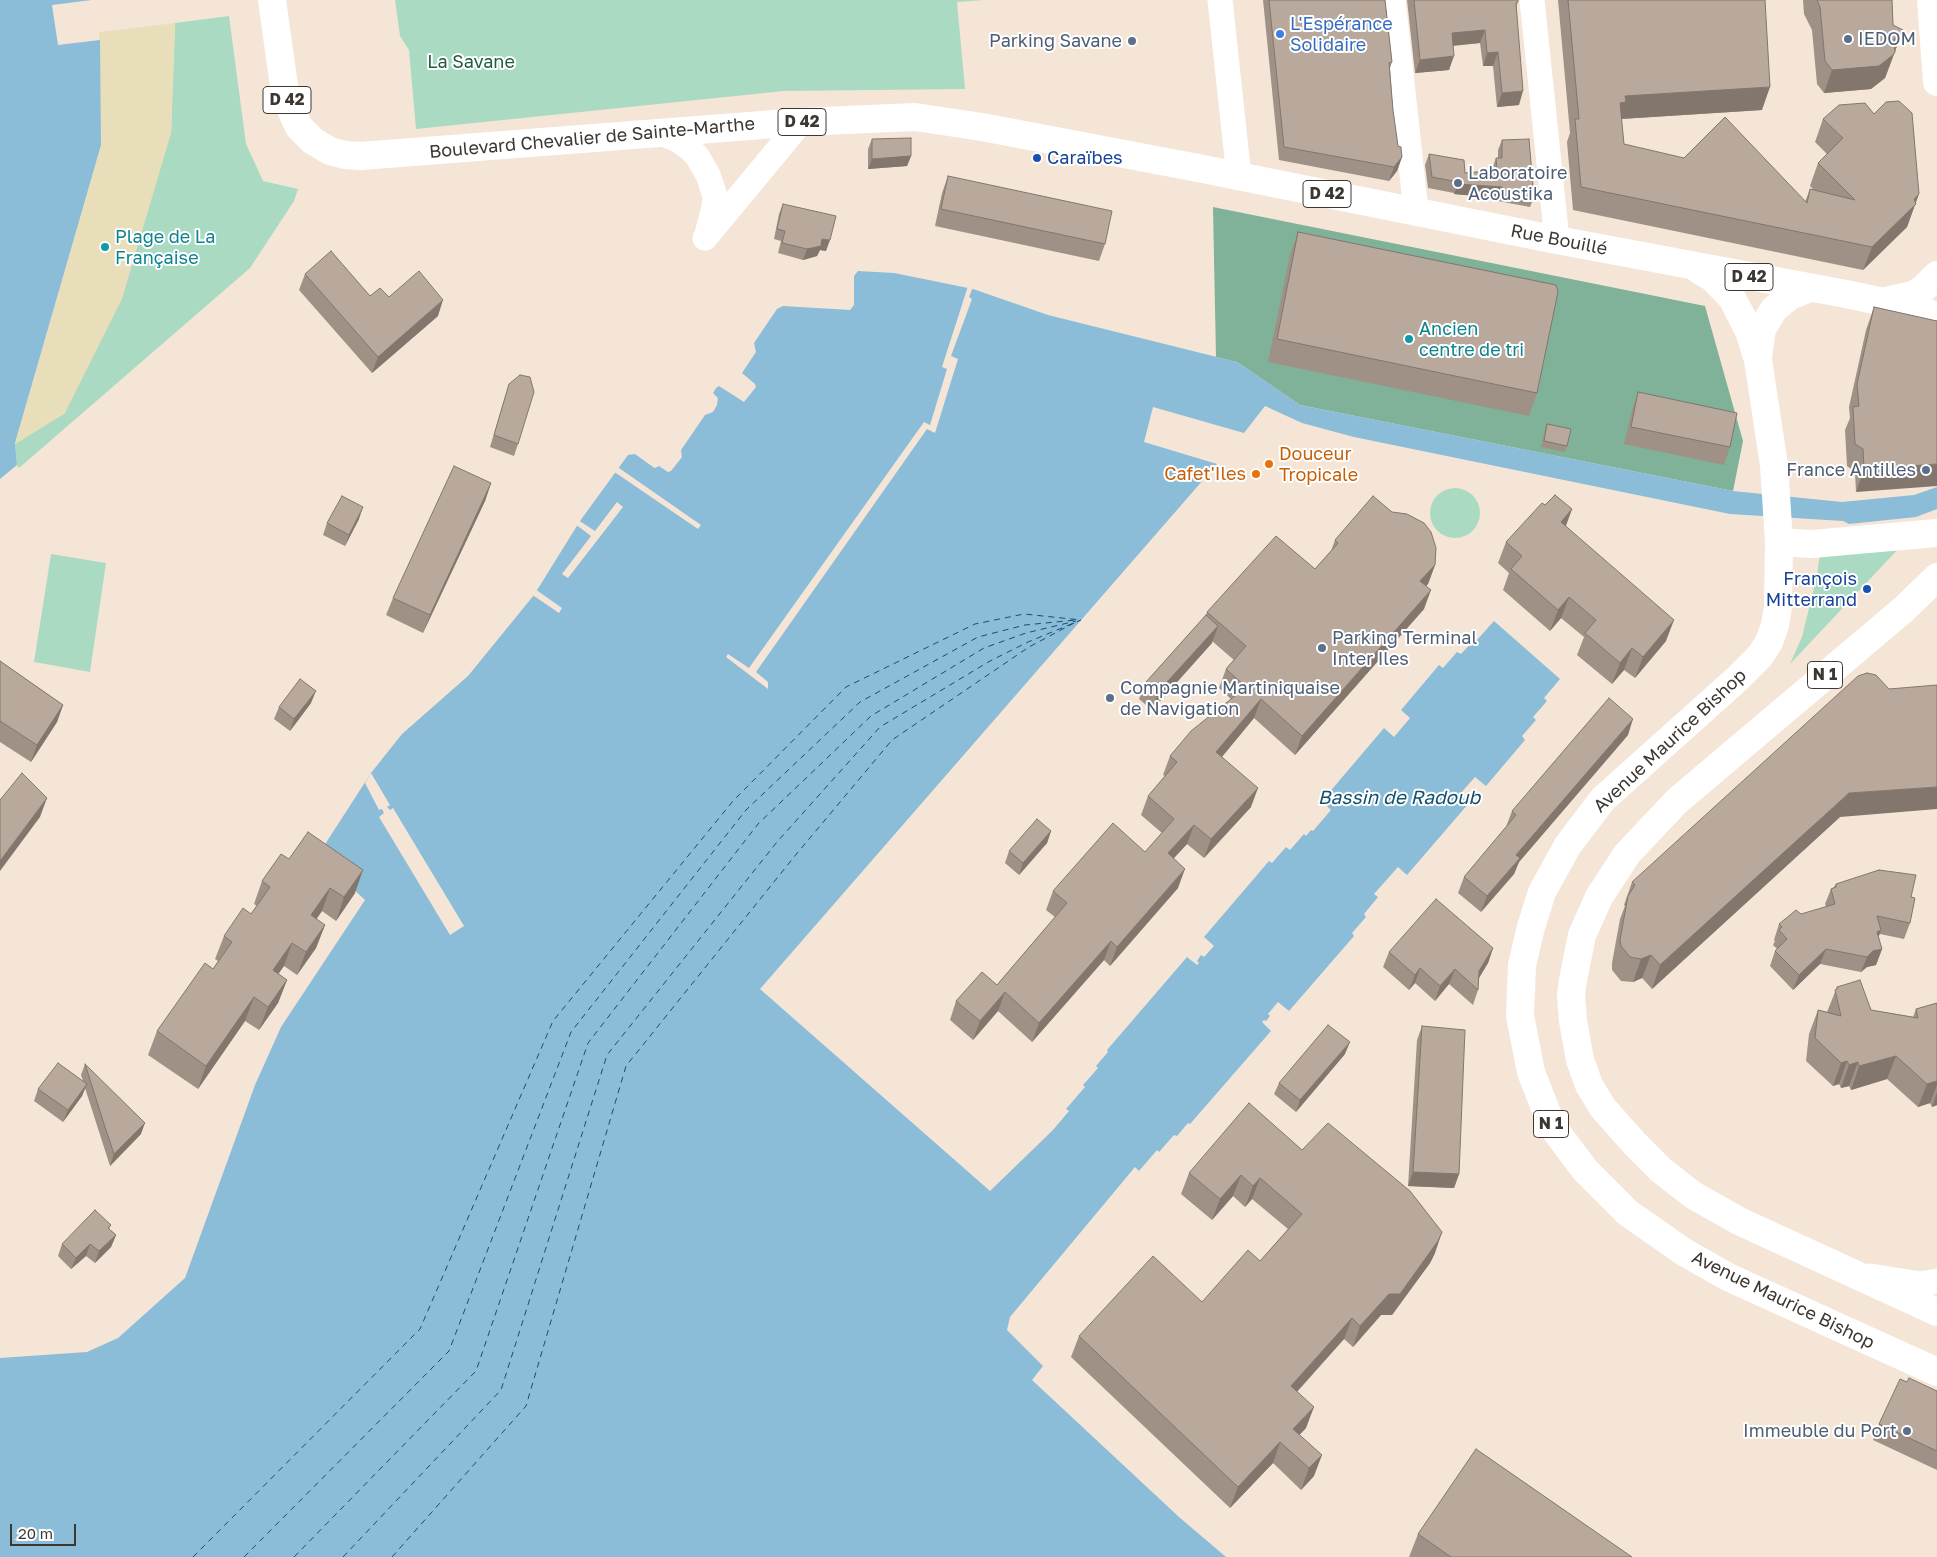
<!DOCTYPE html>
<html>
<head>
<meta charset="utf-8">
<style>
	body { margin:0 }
	#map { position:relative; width:1937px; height:1557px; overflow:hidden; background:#f5e5d7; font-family:"Golos Text",sans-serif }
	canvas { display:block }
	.scale { position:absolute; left:10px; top:1524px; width:66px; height:22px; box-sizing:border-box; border:2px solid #3d3731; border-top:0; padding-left:6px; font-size:15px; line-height:18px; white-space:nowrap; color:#3d3731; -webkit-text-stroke:4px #fff; paint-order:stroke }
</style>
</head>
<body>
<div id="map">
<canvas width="1937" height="1557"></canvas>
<div class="scale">20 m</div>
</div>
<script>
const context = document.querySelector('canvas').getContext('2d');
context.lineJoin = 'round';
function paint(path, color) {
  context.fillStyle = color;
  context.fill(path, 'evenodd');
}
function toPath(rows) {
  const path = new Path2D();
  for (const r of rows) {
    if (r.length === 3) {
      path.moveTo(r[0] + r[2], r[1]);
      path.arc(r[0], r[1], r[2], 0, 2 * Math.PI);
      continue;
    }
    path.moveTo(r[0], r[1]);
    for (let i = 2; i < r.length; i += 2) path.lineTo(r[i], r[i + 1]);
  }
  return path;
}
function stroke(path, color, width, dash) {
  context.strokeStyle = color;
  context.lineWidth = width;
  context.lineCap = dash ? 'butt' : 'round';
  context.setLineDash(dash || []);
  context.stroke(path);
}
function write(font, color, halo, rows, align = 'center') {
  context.font = font + ' "Golos Text",sans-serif';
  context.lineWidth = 4;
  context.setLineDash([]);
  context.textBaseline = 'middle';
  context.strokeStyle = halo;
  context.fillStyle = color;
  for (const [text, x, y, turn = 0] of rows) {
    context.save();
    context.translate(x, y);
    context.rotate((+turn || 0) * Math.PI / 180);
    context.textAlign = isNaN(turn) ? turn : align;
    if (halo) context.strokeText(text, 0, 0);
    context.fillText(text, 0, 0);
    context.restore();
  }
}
const green = toPath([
	[395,0,984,0,957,2,965,89,784,91,416,129,409,50,400,36],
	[229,16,246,144,263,181,298,189,294,201,250,268,19,468,17,465,15,444,65,413,171,133,175,23],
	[1455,513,25],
	[1902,545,1790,664,1802,637,1817,575,1820,553],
	[51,554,106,563,90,672,34,662]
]);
const forest = toPath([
	[1213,207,1705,306,1743,441,1733,491,1300,405,1237,362,1216,357]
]);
const sand = toPath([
	[175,23,171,133,122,299,65,413,15,444,101,145,99,32]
]);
const water = toPath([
	[0,0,92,0,52,5,58,45,100,40,101,145,15,443,17,465,0,479],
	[858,271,894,273,973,289,1048,315,1237,362,1300,405,1733,491,1842,502,1914,495,1937,487,1937,509,1916,517,1849,524,1843,521,1730,514,1354,437,1302,423,1265,406,1244,433,1153,407,1144,442,1217,464,760,989,990,1191,1053,1130,1069,1111,1066,1109,1085,1087,1083,1085,1098,1068,1096,1066,1108,1052,1107,1050,1187,957,1197,965,1199,963,1197,961,1201,955,1204,957,1214,946,1204,937,1269,861,1272,863,1286,847,1290,850,1304,834,1306,836,1311,830,1313,831,1331,810,1322,801,1384,728,1394,737,1410,718,1401,710,1439,665,1443,668,1457,652,1461,654,1475,639,1477,640,1494,621,1560,679,1544,698,1547,701,1533,717,1536,720,1522,736,1525,740,1486,786,1475,777,1460,794,1469,803,1407,875,1398,867,1374,894,1378,897,1364,914,1366,917,1352,933,1354,936,1289,1011,1278,1002,1268,1014,1270,1016,1266,1021,1264,1020,1262,1022,1271,1031,1190,1124,1188,1123,1177,1136,1174,1135,1159,1152,1157,1150,1139,1171,1135,1167,1010,1317,1007,1330,1043,1366,1032,1380,1179,1517,1226,1557,0,1557,0,1358,87,1352,118,1338,185,1278,255,1085,281,1027,365,900,343,879,322,849,371,773,402,734,468,676,534,595,580,521,628,455,635,454,653,467,655,468,659,466,668,472,671,471,682,457,681,450,705,415,713,412,717,405,718,398,713,393,716,388,719,386,744,402,756,387,755,384,742,373,756,352,754,343,756,340,777,309,783,306,850,310,854,305,854,276]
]);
const pier = toPath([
	[968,286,973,287,969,297,972,299,951,356,958,359,935,433,927,429,756,672,768,682,768,689,726,657,728,654,749,668,924,422,930,425,947,369,942,367],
	[616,467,619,468,701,525,698,529,613,471],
	[617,502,623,507,568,578,562,574,591,536,575,524,578,520,595,531],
	[535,589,562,608,559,613,531,594],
	[371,773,390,805,387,807,390,810,393,808,464,926,450,935,379,817,384,813,382,809,379,810,365,783]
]);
const ferry = toPath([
	[193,1557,420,1329,553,1021,733,801,846,687,975,624,1024,614,1081,620],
	[244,1557,449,1351,571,1032,746,810,860,702,978,637,1025,625,1076,620],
	[294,1557,476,1371,588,1043,758,824,871,716,984,648,1026,633,1076,621],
	[343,1557,501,1390,607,1055,777,842,880,727,990,661,1028,642,1081,620],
	[392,1557,526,1406,626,1066,794,857,892,740,1029,647,1074,623]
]);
const minor = toPath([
	[1220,0,1239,177],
	[1393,0,1416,211],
	[1532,0,1557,240],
	[660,133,676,139,689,148,697,156,708,175,715,196,714,207,707,234],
	[705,238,801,122],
	[1870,1276,1921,1284,1937,1281]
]);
const major = toPath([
	[272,0,285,93,292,112,299,127,313,141,330,151,345,155,361,156,801,122,915,117,982,127,1198,168,1557,240,1846,294,1917,309,1937,316],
	[1931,0,1937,82],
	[1699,270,1713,278,1732,298,1749,331,1758,360,1774,465,1779,542,1778,607,1775,625,1769,642,1760,656,1737,679,1603,799,1568,845,1542,892,1531,927,1522,965,1520,1016,1531,1072,1552,1126,1585,1170,1628,1213,1684,1252,1728,1277,1937,1372],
	[1886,301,1913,295,1924,288,1937,275],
	[1758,357,1762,329,1774,309,1790,296,1810,288],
	[1779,542,1812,544,1937,533],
	[1937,577,1904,609,1677,801,1627,854,1599,897,1582,935,1573,980,1571,995,1573,1021,1580,1060,1589,1085,1603,1108,1635,1144,1661,1170,1693,1195,1739,1221,1937,1312]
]);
const wall = toPath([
	[1263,0,1385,0,1392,62,1390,68,1393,110,1398,146,1402,157,1397,171,1389,181,1279,160],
	[1407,0,1518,0,1516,9,1519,105,1497,107,1493,66,1483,66,1480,43,1453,46,1449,70,1415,73],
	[1558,0,1765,0,1762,110,1621,119,1624,144,1805,202,1810,189,1813,189,1810,186,1818,163,1827,154,1815,142,1823,119,1915,204,1907,227,1863,270,1573,210,1567,142,1570,133],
	[1803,0,1892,0,1893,25,1903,30,1885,78,1871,89,1824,93,1817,84,1812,30,1804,14],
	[872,139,911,156,907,166,868,169,868,149],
	[1502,140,1534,197,1530,207,1498,201,1498,198,1454,194,1454,193,1428,188,1425,165,1429,154,1465,173,1492,171,1492,169,1496,158,1498,158,1498,150],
	[948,176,1105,244,1099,261,935,226,942,193],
	[783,204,826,251,820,250,817,256,803,260,778,253,781,241,774,239,779,214],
	[1298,232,1537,393,1529,416,1268,362,1290,255],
	[305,274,370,296,389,297,438,316,372,373,299,290],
	[1874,307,1937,321,1856,492,1855,472,1847,466,1845,430,1850,418,1849,407,1866,330],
	[509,384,518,444,514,456,490,447],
	[1638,392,1730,447,1724,465,1624,444,1632,410],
	[1547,424,1567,446,1565,452,1541,447,1545,429],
	[491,483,485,501,423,633,386,615,393,598],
	[1545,505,1572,509,1566,526,1666,641,1635,678,1624,670,1612,684,1577,655,1584,637,1561,618,1550,631,1503,590,1509,573,1498,563,1506,542],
	[359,519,345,546,323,535,327,523],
	[1335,540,1435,565,1428,584,1426,586,1424,609,1295,755,1254,718,1222,757,1251,807,1204,858,1187,844,1174,858,1178,888,1110,966,1104,960,1032,1042,998,1011,973,1040,950,1020,956,1001,997,985,1055,917,1046,910,1053,891,1145,852,1162,833,1141,815,1148,796,1165,776,1163,775,1170,756,1231,699,1219,688,1226,669,1234,660,1212,641,1212,643,1152,710,1139,699,1146,682,1206,615,1207,612,1315,569,1331,551],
	[0,661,63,705,57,722,31,762,0,742],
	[311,703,290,731,274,719,279,707],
	[1628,735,1519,862,1514,874,1481,912,1458,893,1464,877,1506,827,1512,811],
	[1840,817,1652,989,1642,978,1633,982,1621,981,1612,970,1612,963,1620,919,1625,906,1624,905,1632,882],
	[1051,831,1047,843,1019,875,1005,863,1009,851],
	[289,859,355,893,336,921,322,911,316,919,325,925,316,948,297,975,284,966,278,974,287,980,278,1003,259,1030,245,1021,198,1089,148,1055,157,1031,213,969,218,961,215,959,224,936,251,914,257,906,254,904,262,881],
	[1836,884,1911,897,1910,923,1904,939,1880,934,1878,937,1882,949,1876,965,1867,967,1861,972,1820,964,1793,990,1770,966,1775,951,1777,949,1773,945,1775,941,1774,940,1779,924,1801,914,1826,907,1825,904,1831,889,1834,887],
	[1493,948,1488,963,1479,978,1478,990,1473,1005,1449,984,1435,1001,1415,983,1409,990,1383,967,1389,952],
	[1837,987,1871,1010,1913,1017,1916,1009,1937,1003,1937,1105,1932,1107,1930,1103,1918,1107,1887,1079,1851,1090,1849,1086,1841,1088,1839,1084,1833,1086,1806,1061,1809,1034,1818,1010,1827,1012],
	[1422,1026,1459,1174,1454,1188,1408,1186,1417,1040],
	[1345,1054,1296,1112,1274,1094,1279,1083],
	[85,1064,141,1134,110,1166,85,1088,82,1096,63,1122,34,1101,38,1089,83,1081,81,1075],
	[1302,1150,1435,1253,1430,1263,1392,1315,1381,1315,1353,1347,1344,1339,1297,1392,1306,1428,1299,1435,1314,1476,1301,1490,1273,1463,1230,1508,1071,1357,1079,1336,1202,1302,1260,1261,1288,1229,1252,1199,1245,1207,1233,1196,1212,1220,1181,1194,1189,1173],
	[111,1225,109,1229,116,1235,111,1247,95,1263,86,1256,71,1269,58,1256,62,1244],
	[1907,1382,1937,1391,1937,1470,1873,1440,1879,1424],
	[1418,1534,1632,1557,1409,1557]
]);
const shadedWall = toPath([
	[1485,30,1480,43,1447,46,1452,33],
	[1903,30,1885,78,1871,89,1824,93,1832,70,1894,39],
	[1498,52,1493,66,1483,66,1487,53],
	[1454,56,1449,70,1415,73,1420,60],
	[1770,87,1762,110,1620,119,1620,103,1625,96],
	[1523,91,1519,105,1497,107,1502,93],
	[911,156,907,166,868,169,872,159],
	[1402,157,1397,171,1389,181,1394,167],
	[1458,184,1502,187,1498,198,1454,194],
	[1919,194,1907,227,1863,270,1872,247],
	[822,239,830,240,826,251,820,250,817,256,803,260,807,249],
	[443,300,438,316,372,373,378,357],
	[1937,464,1937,486,1856,492,1864,469],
	[491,483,485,501,423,633,430,615],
	[363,507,359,519,345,546,349,535],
	[1572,509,1564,530,1561,522],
	[1435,565,1428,584,1413,600,1420,581],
	[1431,590,1424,609,1295,755,1302,736],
	[1569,597,1561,618,1550,631,1558,610],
	[1674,620,1666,641,1635,678,1643,657],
	[1218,626,1212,643,1152,710,1158,692],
	[1632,648,1624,670,1612,684,1620,663],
	[316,691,311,703,290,731,294,719],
	[1261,699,1254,718,1210,771,1216,752],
	[63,705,57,722,31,762,37,745],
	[1633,719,1628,735,1519,862,1514,874,1481,912,1487,896,1516,855],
	[1937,787,1937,809,1840,817,1652,989,1660,965,1849,793],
	[1258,788,1251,807,1204,858,1211,839],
	[47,798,40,817,0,871,0,861],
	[1194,825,1187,844,1161,872,1168,853],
	[1051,831,1047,843,1019,875,1023,863],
	[1185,869,1178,888,1110,966,1117,947],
	[363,870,355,893,336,921,344,897],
	[330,888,322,911,303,939,311,915],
	[325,925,316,948,297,975,306,952],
	[1881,930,1875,946,1877,932],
	[1111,941,1104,960,1032,1042,1039,1023],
	[292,943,284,966,265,993,273,970],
	[1493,948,1488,963,1474,986,1479,971],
	[1826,949,1820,964,1793,990,1799,975],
	[1882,949,1876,965,1867,967,1861,972,1867,957,1873,951],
	[1651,955,1642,978,1633,982,1641,959],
	[1420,968,1415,983,1409,990,1415,975],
	[1455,969,1449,984,1435,1001,1440,986],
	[287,980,278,1003,259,1030,268,1007],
	[1005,992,998,1011,973,1040,980,1021],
	[254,997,245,1021,198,1089,206,1066],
	[1350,1042,1345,1054,1296,1112,1300,1100],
	[1896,1056,1887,1079,1851,1090,1859,1066],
	[1847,1061,1839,1084,1833,1086,1841,1063],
	[1858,1062,1849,1086,1841,1088,1849,1065],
	[1937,1081,1937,1085,1930,1103,1918,1107,1927,1084],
	[87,1084,82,1096,63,1122,68,1110],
	[1937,1092,1937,1105,1932,1107],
	[145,1123,141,1134,110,1166,114,1154],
	[1413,1172,1459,1174,1454,1188,1408,1186],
	[1241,1175,1233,1196,1212,1220,1220,1199],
	[1260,1178,1252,1199,1245,1207,1253,1186],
	[1442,1232,1435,1253,1430,1263,1392,1315,1381,1315,1353,1347,1360,1326],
	[116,1235,111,1247,95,1263,99,1251],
	[90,1244,86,1256,71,1269,76,1258],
	[1352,1318,1344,1339,1283,1407,1291,1386],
	[1314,1407,1306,1428,1287,1448,1293,1429],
	[1280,1442,1273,1463,1230,1508,1238,1487],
	[1322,1455,1314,1476,1301,1490,1309,1468]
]);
const building = toPath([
	[1269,0,1385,0,1392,62,1389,63,1393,110,1398,146,1401,147,1402,157,1394,167,1284,147,1269,0],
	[1414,0,1518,0,1518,2,1516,3,1523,91,1502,93,1498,52,1487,53,1485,30,1452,33,1454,56,1420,60,1414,0],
	[1568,0,1765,0,1770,87,1625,96,1626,102,1620,103,1624,144,1684,158,1725,117,1807,203,1810,189,1855,200,1818,163,1843,138,1823,119,1839,105,1865,103,1874,114,1886,102,1899,101,1912,113,1919,194,1914,199,1916,204,1872,247,1581,187,1575,119,1579,119,1568,0],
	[1817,0,1892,0,1893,25,1903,30,1894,39,1895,52,1893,55,1879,66,1832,70,1825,61,1820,7,1817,0],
	[911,138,911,156,872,159,872,139,911,138],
	[1529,139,1534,197,1502,190,1502,187,1458,184,1458,182,1432,177,1429,154,1464,160,1465,173,1497,170,1496,158,1502,158,1502,140,1529,139],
	[948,176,1112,211,1105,244,941,209,948,176],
	[783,204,836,216,830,240,822,239,821,246,807,249,782,243,785,231,777,229,783,204],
	[1298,232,1556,285,1558,292,1537,393,1277,339,1298,232],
	[331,251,370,296,380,288,389,297,419,271,443,300,378,357,305,274,331,251],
	[1874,307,1937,321,1937,464,1864,469,1863,449,1855,444,1853,407,1859,406,1857,384,1874,307],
	[520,375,530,377,534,392,518,444,494,435,509,384,520,375],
	[1638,392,1737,413,1730,447,1631,427,1638,392],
	[1547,424,1571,429,1567,446,1544,441,1547,424],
	[454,466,491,483,430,615,393,598,454,466],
	[1555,495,1572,509,1561,522,1674,620,1643,657,1632,648,1620,663,1585,633,1596,620,1569,597,1558,610,1511,569,1522,556,1506,542,1542,503,1545,505,1555,495],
	[342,496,363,507,349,535,327,523,342,496],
	[1373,496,1392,512,1407,514,1424,523,1431,532,1436,548,1435,565,1420,581,1431,590,1302,736,1261,699,1216,752,1258,788,1211,839,1194,825,1168,853,1185,869,1117,947,1111,941,1039,1023,1005,992,980,1021,956,1001,982,972,997,985,1014,965,1067,903,1053,891,1113,823,1145,852,1174,819,1148,796,1177,762,1170,756,1191,731,1246,687,1226,669,1246,646,1207,612,1276,536,1315,569,1338,543,1335,540,1373,496],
	[1206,615,1218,626,1158,692,1146,682,1206,615],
	[0,661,63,705,37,745,0,721,0,661],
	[1867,673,1876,675,1889,689,1937,685,1937,787,1849,793,1660,965,1651,955,1641,959,1630,957,1621,946,1620,940,1628,896,1635,885,1632,882,1858,676,1867,673],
	[300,679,316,691,294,719,279,707,300,679],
	[1609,698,1633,719,1516,855,1520,858,1487,896,1464,877,1516,815,1512,811,1609,698],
	[22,773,47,798,0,861,0,800,22,773],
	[1037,819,1051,831,1023,863,1009,851,1037,819],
	[308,832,363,870,344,897,330,888,311,915,325,925,306,952,292,943,273,970,287,980,268,1007,254,997,206,1066,157,1031,205,963,213,969,232,942,224,936,243,908,251,914,270,887,262,881,281,854,289,859,308,832],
	[1879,870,1916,875,1911,897,1915,898,1910,923,1877,916,1881,930,1877,932,1882,949,1873,951,1867,957,1826,949,1799,975,1775,951,1787,939,1779,930,1782,927,1779,924,1796,910,1801,914,1835,904,1831,889,1836,887,1836,884,1879,870],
	[1436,899,1493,948,1479,971,1478,990,1455,969,1440,986,1420,968,1415,975,1389,952,1436,899],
	[1860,980,1871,1010,1918,1018,1916,1009,1937,1003,1937,1081,1927,1084,1896,1056,1859,1066,1858,1062,1849,1065,1847,1061,1841,1063,1815,1038,1818,1010,1841,1016,1835,990,1837,989,1837,987,1860,980],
	[1328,1025,1350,1042,1300,1100,1279,1083,1328,1025],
	[1422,1026,1465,1030,1459,1174,1413,1172,1422,1026],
	[58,1063,87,1084,68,1110,38,1089,58,1063],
	[85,1064,145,1123,114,1154,104,1124,85,1064],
	[1249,1103,1302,1150,1328,1123,1410,1191,1442,1232,1438,1241,1400,1294,1389,1294,1360,1326,1352,1318,1291,1386,1314,1407,1293,1429,1322,1455,1309,1468,1280,1442,1238,1487,1079,1336,1153,1256,1202,1302,1248,1250,1260,1261,1302,1214,1260,1178,1253,1186,1241,1175,1220,1199,1189,1173,1249,1103],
	[95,1210,111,1225,108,1228,116,1235,99,1251,90,1244,76,1258,62,1244,95,1210],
	[1909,1378,1937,1391,1937,1451,1879,1424,1900,1379,1907,1382,1909,1378],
	[1476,1449,1632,1557,1451,1557,1418,1534,1476,1449]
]);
const markers = [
	[1280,34,5,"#3f7fe0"],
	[1848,39,5,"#5c6f8a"],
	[1132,41,5,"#5c6f8a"],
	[1037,158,5,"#1a4fb4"],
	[1458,183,5,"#5c6f8a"],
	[105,247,5,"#0f9aa8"],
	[1409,339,5,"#0f9aa8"],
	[1269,464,5,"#e8710a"],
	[1926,470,5,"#5c6f8a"],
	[1256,474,5,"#e8710a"],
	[1867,589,5,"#1a4fb4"],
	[1322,648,5,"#5c6f8a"],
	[1110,698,5,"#5c6f8a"],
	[1907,1431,5,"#5c6f8a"]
];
const shields = [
	[287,100,48],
	[802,122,48],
	[1327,194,48],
	[1749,277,48],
	[1825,675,35],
	[1551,1124,35]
];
const shieldNames = [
	["D 42",287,100],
	["D 42",802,122],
	["D 42",1327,194],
	["D 42",1749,277],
	["N 1",1825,675],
	["N 1",1551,1124]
];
const shopNames = [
	["L'Espérance",1290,24],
	["Solidaire",1290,45]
];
const serviceNames = [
	["IEDOM",1858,39],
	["Parking Savane",1122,41,"right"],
	["Laboratoire",1468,173],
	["Acoustika",1468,194],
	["France Antilles",1916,470,"right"],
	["Parking Terminal",1332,638],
	["Inter Iles",1332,659],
	["Compagnie Martiniquaise",1120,688],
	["de Navigation",1120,709],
	["Immeuble du Port",1897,1431,"right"]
];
const parkNames = [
	["La Savane",471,62]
];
const streetNames = [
	["Boulevard Chevalier de Sainte-Marthe",592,138,-5],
	["Rue Bouillé",1559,240,11],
	["Avenue Maurice Bishop",1670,741,-43],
	["Avenue Maurice Bishop",1783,1300,26]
];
const transitNames = [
	["Caraïbes",1047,158],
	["François",1857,579,"right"],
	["Mitterrand",1857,600,"right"]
];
const cultureNames = [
	["Plage de La",115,237],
	["Française",115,258],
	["Ancien",1419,329],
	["centre de tri",1419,350]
];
const foodNames = [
	["Douceur",1279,454],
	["Tropicale",1279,475],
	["Cafet'Iles",1246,474,"right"]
];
const waterNames = [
	["Bassin de Radoub",1399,798]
];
paint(green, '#aadbc2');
paint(forest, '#7fb299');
paint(sand, '#e8dfba');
paint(water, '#8bbcd8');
paint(pier, '#f5e5d7');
stroke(ferry, '#13516e', 1, [6, 5]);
stroke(minor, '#fff', 25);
stroke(major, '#fff', 28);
paint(wall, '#9f9186');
paint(shadedWall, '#82766d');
paint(building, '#b9a99c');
stroke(building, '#82766d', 1);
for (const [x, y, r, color] of markers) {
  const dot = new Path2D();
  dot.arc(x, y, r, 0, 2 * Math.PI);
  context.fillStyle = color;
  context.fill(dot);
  stroke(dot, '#fff', 2);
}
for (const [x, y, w] of shields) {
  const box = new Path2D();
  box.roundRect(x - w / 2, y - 13.5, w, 27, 4);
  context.fillStyle = '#fff';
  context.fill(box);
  stroke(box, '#3d3731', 1);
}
write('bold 16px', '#3d3731', null, shieldNames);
write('18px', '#366cbe', '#fff', shopNames, 'left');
write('18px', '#4e5e75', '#fff', serviceNames, 'left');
write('18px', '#1f5d43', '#fff', parkNames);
write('18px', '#3d3731', '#fff', streetNames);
write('18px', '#164399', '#fff', transitNames, 'left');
write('18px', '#0d838f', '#fff', cultureNames, 'left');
write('18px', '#c56008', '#fff', foodNames, 'left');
write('italic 19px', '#13516e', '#fff', waterNames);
</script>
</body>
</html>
